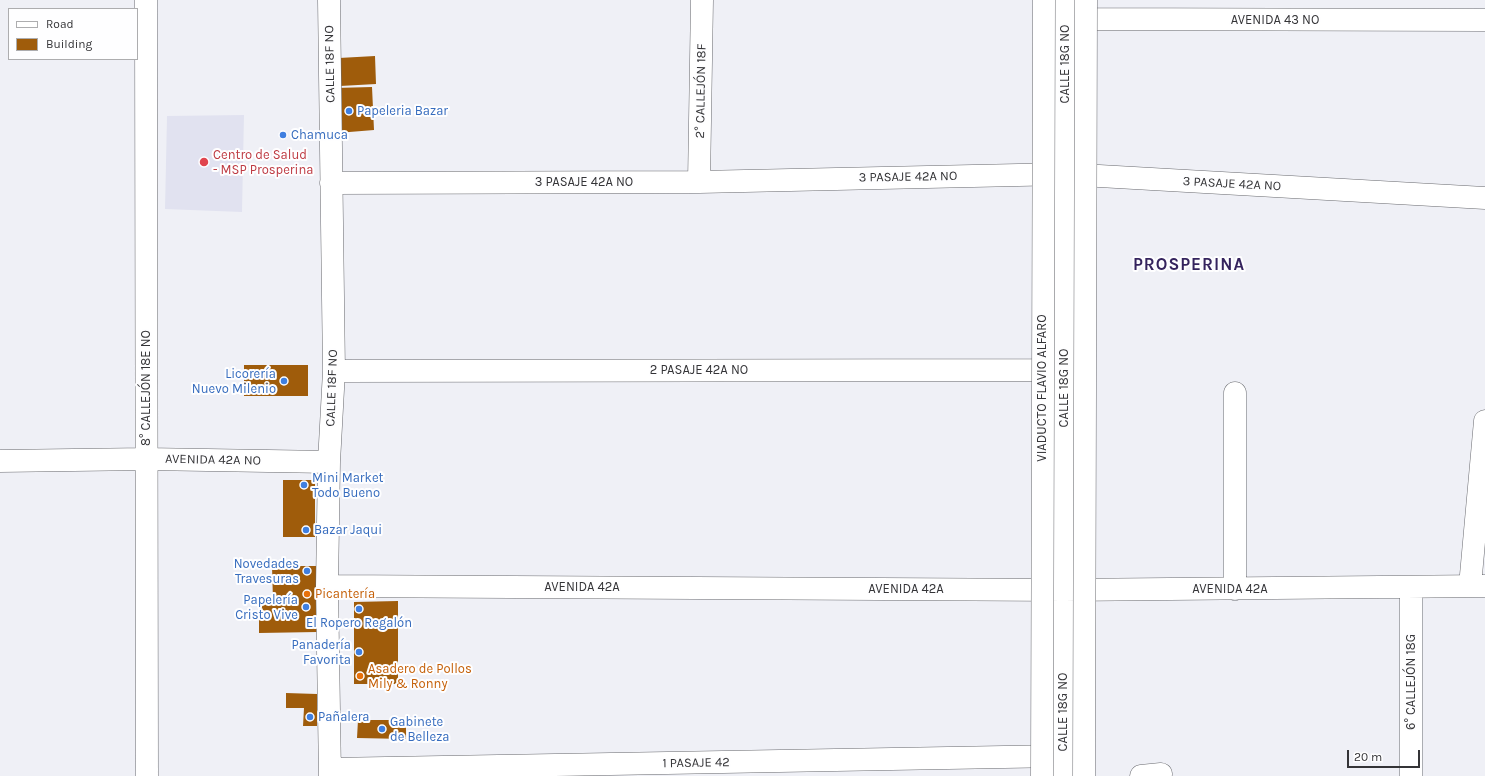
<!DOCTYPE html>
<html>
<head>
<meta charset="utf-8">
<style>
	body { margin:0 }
	#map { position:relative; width:1485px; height:776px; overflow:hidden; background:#eff0f6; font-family:Karla,sans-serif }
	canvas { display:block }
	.legend { position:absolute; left:8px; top:8px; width:130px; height:52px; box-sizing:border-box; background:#fefeff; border:1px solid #adadaf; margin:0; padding:5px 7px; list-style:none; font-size:12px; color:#343437 }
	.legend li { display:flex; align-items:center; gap:8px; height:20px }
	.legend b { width:20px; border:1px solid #adadaf }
	.scale { position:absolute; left:1347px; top:750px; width:73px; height:18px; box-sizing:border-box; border:2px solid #343437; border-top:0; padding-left:5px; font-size:12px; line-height:14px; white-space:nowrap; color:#343437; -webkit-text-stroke:3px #fefeff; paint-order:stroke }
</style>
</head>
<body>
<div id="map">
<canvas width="1485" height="776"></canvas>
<ul class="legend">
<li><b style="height:5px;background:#fff"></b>Road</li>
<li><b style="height:11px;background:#9f5c0b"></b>Building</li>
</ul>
<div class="scale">20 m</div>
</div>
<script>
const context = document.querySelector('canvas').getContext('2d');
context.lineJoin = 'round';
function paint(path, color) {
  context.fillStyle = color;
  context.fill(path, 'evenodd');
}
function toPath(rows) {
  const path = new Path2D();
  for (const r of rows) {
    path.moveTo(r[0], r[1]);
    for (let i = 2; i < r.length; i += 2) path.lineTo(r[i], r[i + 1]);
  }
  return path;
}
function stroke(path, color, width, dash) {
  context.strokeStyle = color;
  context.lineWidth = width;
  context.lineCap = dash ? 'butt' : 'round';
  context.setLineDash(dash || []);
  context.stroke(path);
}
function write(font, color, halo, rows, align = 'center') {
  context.font = font + ' Karla,sans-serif';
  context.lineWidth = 4;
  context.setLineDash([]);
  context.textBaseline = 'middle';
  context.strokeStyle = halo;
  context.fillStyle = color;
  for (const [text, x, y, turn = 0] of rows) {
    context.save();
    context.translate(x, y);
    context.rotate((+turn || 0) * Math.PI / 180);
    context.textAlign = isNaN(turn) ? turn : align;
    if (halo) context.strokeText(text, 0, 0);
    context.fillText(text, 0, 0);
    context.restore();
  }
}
const built = toPath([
	[244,115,242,212,165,209,167,116]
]);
const building = toPath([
	[375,56,376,84,340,86,339,58],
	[372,87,374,130,337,133,335,88],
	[244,365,308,365,308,396,244,396],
	[283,480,315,480,315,537,283,537],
	[272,566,316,566,317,632,259,633,259,601,273,601],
	[398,601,398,684,354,684,354,602],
	[286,693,317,694,317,726,303,726,304,708,286,708],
	[358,720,406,720,406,739,357,738]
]);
const minor = toPath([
	[146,0,147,776],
	[329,0,334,371,329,462,327,586,330,776],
	[1068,19,1485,20],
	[699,182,702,0],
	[331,183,699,182,1064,174,1485,198],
	[334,371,1063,370],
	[0,461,146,459,329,462],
	[327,586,1064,590,1485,586],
	[1470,586,1485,421],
	[1235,589,1235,393],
	[330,769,1060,756],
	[1063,776,1065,0],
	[1141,776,1161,774],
	[1411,776,1411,588]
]);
const majorBridge = toPath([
	[1042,776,1044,0],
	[1084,776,1086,0]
]);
const markers = [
	[349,111,4,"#3f7fe0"],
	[283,135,4,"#3f7fe0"],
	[204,162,5,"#e0444e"],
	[284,381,4,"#3f7fe0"],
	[304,485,4,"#3f7fe0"],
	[306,530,4,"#3f7fe0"],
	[307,571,4,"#3f7fe0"],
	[307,594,4,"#e8710a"],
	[306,607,4,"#3f7fe0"],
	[359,609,4,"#3f7fe0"],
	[359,652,4,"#3f7fe0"],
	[360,676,4,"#e8710a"],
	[310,717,4,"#3f7fe0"],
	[382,729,4,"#3f7fe0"]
];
const streetNames = [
	["AVENIDA 43 NO",1275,20],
	["CALLE 18F NO",330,64,-91],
	["CALLE 18G NO",1065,64,-90],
	["2° CALLEJÓN 18F",701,91,-89],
	["3 PASAJE 42A NO",908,177,-1],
	["3 PASAJE 42A NO",584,182],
	["3 PASAJE 42A NO",1232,184,3],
	["2 PASAJE 42A NO",699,370],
	["8° CALLEJÓN 18E NO",146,388,-90],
	["CALLE 18F NO",332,388,-88],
	["VIADUCTO FLAVIO ALFARO",1042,388,-90],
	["CALLE 18G NO",1064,388,-90],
	["AVENIDA 42A NO",213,460,1],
	["AVENIDA 42A",582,587],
	["AVENIDA 42A",906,589],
	["AVENIDA 42A",1230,589],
	["6° CALLEJÓN 18G",1411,682,-90],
	["CALLE 18G NO",1063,712,-90],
	["1 PASAJE 42",696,763,-1]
];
const shopNames = [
	["Papeleria Bazar",357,111],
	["Chamuca",291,135],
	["Licorería",276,374,"right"],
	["Nuevo Milenio",276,389,"right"],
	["Mini Market",312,478],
	["Todo Bueno",312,493],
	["Bazar Jaqui",314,530],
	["Novedades",299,564,"right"],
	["Travesuras",299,579,"right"],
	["Papelería",298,600,"right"],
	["Cristo Vive",298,615,"right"],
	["El Ropero Regalón",359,623,"center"],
	["Panadería",351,645,"right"],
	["Favorita",351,660,"right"],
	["Pañalera",318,717],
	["Gabinete",390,722],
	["de Belleza",390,737]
];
const healthNames = [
	["Centro de Salud",213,155],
	["- MSP Prosperina",213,170]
];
const foodNames = [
	["Picantería",315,594],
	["Asadero de Pollos",368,669],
	["Mily & Ronny",368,684]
];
const districtNames = [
	["PROSPERINA",1189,265]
];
paint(built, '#e1e2f0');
paint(building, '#9f5c0b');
stroke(minor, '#696a6f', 23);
stroke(minor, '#fff', 22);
stroke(majorBridge, '#696a6f', 23, []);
stroke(majorBridge, '#fff', 22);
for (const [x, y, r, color] of markers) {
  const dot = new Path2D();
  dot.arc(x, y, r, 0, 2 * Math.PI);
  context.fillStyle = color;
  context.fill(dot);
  stroke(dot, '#fefeff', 1.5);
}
write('13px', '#343437', '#fefeff', streetNames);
write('13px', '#366cbe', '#fefeff', shopNames, 'left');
write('13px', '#be3a42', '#fefeff', healthNames, 'left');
write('13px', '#c56008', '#fefeff', foodNames, 'left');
context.letterSpacing = '1px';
write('bold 17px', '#35245e', '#fefeff', districtNames);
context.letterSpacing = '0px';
</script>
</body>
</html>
